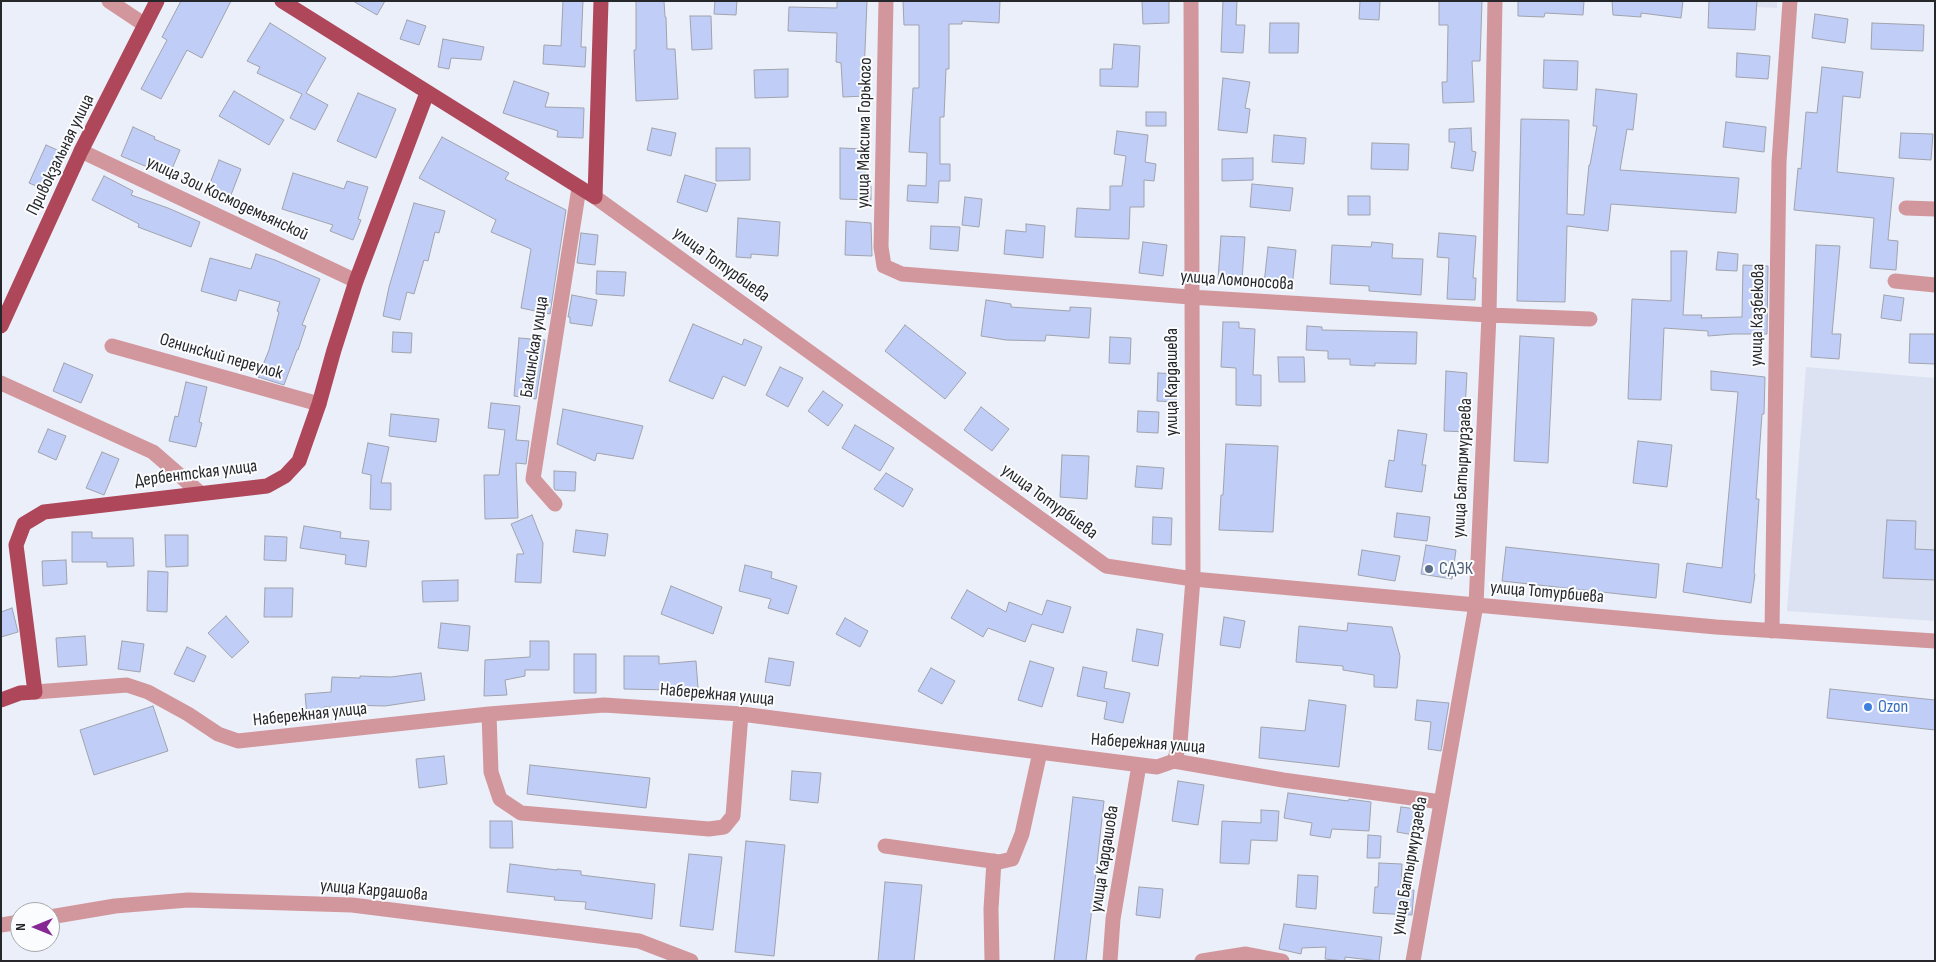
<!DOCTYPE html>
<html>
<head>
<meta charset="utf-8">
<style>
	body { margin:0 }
	#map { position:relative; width:1936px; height:962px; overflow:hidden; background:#ebeff9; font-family:"Sofia Sans Condensed",sans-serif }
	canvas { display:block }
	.frame { position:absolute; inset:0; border:2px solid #26272b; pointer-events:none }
	.north { position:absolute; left:10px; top:902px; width:50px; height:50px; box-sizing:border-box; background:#fbfcfe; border:1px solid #a6a7aa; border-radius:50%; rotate:270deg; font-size:14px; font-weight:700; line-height:20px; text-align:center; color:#26272b }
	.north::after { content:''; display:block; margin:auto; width:18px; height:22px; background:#852893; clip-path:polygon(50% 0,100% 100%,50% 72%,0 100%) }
</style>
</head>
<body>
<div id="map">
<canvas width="1936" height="962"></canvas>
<div class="frame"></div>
<div class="north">N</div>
</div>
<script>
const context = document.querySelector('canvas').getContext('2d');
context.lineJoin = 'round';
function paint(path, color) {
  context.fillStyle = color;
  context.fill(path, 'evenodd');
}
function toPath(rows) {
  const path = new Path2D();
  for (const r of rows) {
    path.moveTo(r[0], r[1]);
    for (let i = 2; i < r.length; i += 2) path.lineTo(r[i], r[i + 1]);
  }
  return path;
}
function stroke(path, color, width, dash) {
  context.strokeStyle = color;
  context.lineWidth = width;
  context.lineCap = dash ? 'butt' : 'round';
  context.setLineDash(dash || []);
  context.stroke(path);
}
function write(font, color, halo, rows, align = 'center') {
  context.font = font + ' "Sofia Sans Condensed",sans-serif';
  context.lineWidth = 4;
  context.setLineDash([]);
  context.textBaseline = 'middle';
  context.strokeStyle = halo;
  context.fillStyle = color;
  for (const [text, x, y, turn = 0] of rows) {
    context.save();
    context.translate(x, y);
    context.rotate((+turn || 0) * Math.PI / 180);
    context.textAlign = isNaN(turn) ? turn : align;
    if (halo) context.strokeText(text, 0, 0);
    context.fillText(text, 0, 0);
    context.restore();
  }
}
const built = toPath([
	[1757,1,1777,1,1777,8,1756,7],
	[1806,367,1935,378,1935,621,1787,611]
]);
const building = toPath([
	[181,1,231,1,202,58,187,50,161,99,141,89,167,40,162,37,181,1],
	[353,1,385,1,377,15,353,1],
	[563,1,583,1,581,47,586,47,585,67,543,64,544,45,561,46,563,1],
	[636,1,664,1,665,17,666,17,667,49,675,49,678,99,636,101,634,50,636,50,636,1],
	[715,1,737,1,736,15,714,14,715,1],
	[837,1,867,1,864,74,865,96,843,97,841,63,836,62,837,33,788,31,789,7,837,8,837,1],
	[903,1,1000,1,999,23,962,21,962,24,949,24,949,69,946,69,944,117,940,117,940,164,950,164,950,181,939,181,938,203,907,201,908,185,926,186,927,153,909,152,913,88,919,88,919,25,904,25,903,1],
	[1142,1,1169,1,1169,23,1143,24,1142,1],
	[1223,1,1237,1,1236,25,1245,25,1243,53,1221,52,1223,1],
	[1360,1,1380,1,1379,20,1359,19,1360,1],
	[1439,1,1482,1,1480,61,1472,61,1474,102,1443,103,1442,82,1447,82,1448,25,1439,25,1439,1],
	[1518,1,1584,1,1583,15,1545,13,1544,17,1518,16,1518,1],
	[1612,1,1683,1,1681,18,1641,13,1641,17,1613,15,1612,1],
	[1709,1,1757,1,1755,30,1708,28,1709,1],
	[1815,14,1848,19,1845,43,1812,38,1815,14],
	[690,16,711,16,712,49,692,50,690,16],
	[407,20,426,26,419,45,400,39,407,20],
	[270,23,326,58,306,93,328,105,315,130,290,118,302,94,257,73,260,67,247,61,270,23],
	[1270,23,1299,23,1298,53,1269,53,1270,23],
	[1872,23,1924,25,1923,51,1871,49,1872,23],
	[443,39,484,47,481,60,451,58,449,69,438,67,443,39],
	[1114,44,1140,46,1138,87,1100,86,1100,69,1112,69,1114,44],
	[1737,53,1770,56,1768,79,1736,77,1737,53],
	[1544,60,1578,61,1577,90,1543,88,1544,60],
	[1822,67,1863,72,1860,98,1843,96,1837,172,1894,178,1888,240,1898,241,1896,270,1870,268,1874,218,1794,210,1798,168,1801,169,1806,112,1817,113,1822,67],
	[788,69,788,97,755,98,754,70,788,69],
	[1223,78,1250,82,1245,108,1250,109,1247,133,1218,130,1223,78],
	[514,81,549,93,545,107,584,108,583,138,557,137,558,131,503,113,514,81],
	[1596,89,1637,94,1633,130,1627,129,1620,170,1739,178,1736,213,1611,204,1608,231,1567,226,1565,302,1517,301,1521,119,1569,120,1567,214,1584,215,1589,165,1590,165,1597,126,1593,126,1596,89],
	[234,91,284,120,269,145,219,116,234,91],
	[358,93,396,109,376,158,337,141,358,93],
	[1146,112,1166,112,1166,126,1146,126,1146,112],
	[1726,122,1766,127,1764,152,1723,147,1726,122],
	[133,127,155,137,154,139,180,150,169,176,121,156,133,127],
	[652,128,676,133,671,156,647,150,652,128],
	[1471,128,1472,151,1476,152,1473,171,1451,168,1455,142,1449,142,1449,129,1471,128],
	[1117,131,1148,135,1145,162,1156,164,1154,181,1144,180,1144,207,1130,207,1129,239,1075,237,1077,208,1110,210,1110,186,1122,186,1126,156,1114,154,1117,131],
	[1901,133,1933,134,1931,160,1899,158,1901,133],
	[1274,135,1306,138,1304,164,1272,162,1274,135],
	[442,137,509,173,505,179,566,210,550,314,521,308,531,249,491,232,496,220,419,178,442,137],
	[1372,143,1409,144,1408,170,1371,169,1372,143],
	[46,145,64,153,48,191,29,183,46,145],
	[716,148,750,148,750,180,716,181,716,148],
	[840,148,865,149,865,186,871,186,871,200,840,199,840,148],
	[1253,158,1253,180,1222,181,1222,159,1253,158],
	[219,160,241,169,229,200,207,191,219,160],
	[293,173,344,189,347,181,368,187,358,219,361,220,353,240,330,231,333,225,282,209,293,173],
	[685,175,716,184,707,212,677,202,685,175],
	[104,176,133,191,131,195,168,208,200,222,191,247,138,227,139,224,92,200,104,176],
	[1252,184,1293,188,1290,211,1250,207,1252,184],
	[1348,196,1370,196,1370,215,1348,215,1348,196],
	[965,197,982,199,979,227,962,225,965,197],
	[414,203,445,211,439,233,435,232,428,261,424,260,414,294,407,292,400,320,383,316,389,287,414,203],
	[738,218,780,222,778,256,751,254,751,258,736,257,738,218],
	[846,221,871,223,872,256,845,255,846,221],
	[1026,224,1045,226,1043,258,1004,254,1006,230,1026,232,1026,224],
	[931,226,960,227,958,251,930,249,931,226],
	[581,233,598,235,595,265,577,263,581,233],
	[1439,233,1476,236,1473,278,1476,278,1475,300,1447,299,1449,258,1437,257,1439,233],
	[1221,236,1245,237,1242,280,1218,279,1221,236],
	[1143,242,1167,245,1163,276,1139,273,1143,242],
	[1372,242,1393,244,1392,258,1423,259,1421,295,1369,291,1369,286,1330,284,1332,245,1371,247,1372,242],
	[1816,245,1840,246,1832,334,1841,334,1839,359,1811,357,1816,245],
	[1268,247,1296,250,1292,287,1264,284,1268,247],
	[1671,251,1687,251,1683,315,1702,315,1701,318,1742,317,1743,265,1768,266,1767,334,1733,334,1708,336,1708,331,1664,328,1661,400,1628,399,1632,299,1671,301,1671,251],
	[1718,252,1738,254,1737,271,1716,270,1718,252],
	[256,254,275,260,320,279,302,325,306,326,298,350,297,350,284,385,258,377,269,350,279,312,277,311,280,302,239,290,236,301,201,291,210,258,251,269,256,254],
	[597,271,626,272,624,296,596,294,597,271],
	[572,295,597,300,592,326,570,323,570,317,568,317,572,295],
	[1884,295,1904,298,1901,321,1881,318,1884,295],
	[986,300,1011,304,1011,307,1070,311,1070,307,1091,308,1089,338,1046,335,1045,341,1006,340,981,336,986,300],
	[1223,322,1239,322,1239,328,1255,329,1253,375,1261,375,1261,406,1236,405,1236,368,1221,367,1223,322],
	[693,324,742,345,744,339,762,347,745,386,723,376,713,399,669,381,693,324],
	[905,325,966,373,945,399,885,351,905,325],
	[1307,326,1322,327,1322,330,1417,332,1416,364,1375,363,1375,366,1350,365,1350,359,1328,359,1328,351,1306,350,1307,326],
	[393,332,412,333,411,353,392,352,393,332],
	[1910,334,1935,334,1935,364,1909,363,1910,334],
	[1520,336,1554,338,1548,463,1514,461,1520,336],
	[1110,337,1131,338,1130,364,1109,363,1110,337],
	[519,338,545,340,536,399,514,396,519,338],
	[1278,357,1304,357,1305,382,1279,382,1278,357],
	[64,363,93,375,81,403,53,391,64,363],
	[780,367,803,378,788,407,766,395,780,367],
	[1446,371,1467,373,1465,410,1469,410,1468,432,1444,431,1446,371],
	[1711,371,1765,377,1764,414,1762,414,1756,499,1759,499,1754,573,1755,574,1751,603,1683,592,1687,563,1722,568,1738,392,1711,390,1711,371],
	[1158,373,1177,374,1176,402,1157,401,1158,373],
	[186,382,207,387,199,422,202,423,196,447,169,441,175,416,178,417,186,382],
	[823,391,843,405,828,426,808,411,823,391],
	[491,403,520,406,516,440,529,441,526,464,516,463,518,518,485,519,484,475,499,475,505,430,488,428,491,403],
	[981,407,1009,429,992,451,964,430,981,407],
	[563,409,643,426,633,459,597,453,595,461,557,444,563,409],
	[1138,411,1159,412,1158,433,1137,432,1138,411],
	[391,414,439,419,436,442,389,436,391,414],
	[855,425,894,448,880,471,842,448,855,425],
	[48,429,66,436,56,460,38,452,48,429],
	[1398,430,1427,434,1422,465,1426,465,1422,492,1385,487,1389,460,1394,461,1398,430],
	[1638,441,1672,445,1667,487,1633,483,1638,441],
	[368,443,389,447,381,483,391,483,391,510,370,509,371,475,362,473,368,443],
	[1226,444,1278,446,1273,532,1219,530,1221,495,1223,495,1226,444],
	[102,452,119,459,104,495,86,488,102,452],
	[1062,455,1089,456,1087,499,1060,497,1062,455],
	[1137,466,1164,468,1162,489,1135,487,1137,466],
	[554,471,576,472,575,491,555,490,554,488,554,471],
	[886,473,913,489,903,507,874,489,886,473],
	[1397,513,1430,517,1427,541,1394,537,1397,513],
	[532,515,543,543,541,583,515,582,517,554,524,554,511,524,532,515],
	[1153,517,1172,518,1171,545,1152,544,1153,517],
	[1887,520,1916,521,1915,549,1935,550,1935,580,1883,578,1887,520],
	[304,526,341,532,340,538,369,541,366,567,345,564,346,555,300,548,304,526],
	[576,530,608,534,605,556,573,552,576,530],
	[72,532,92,532,92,538,133,538,134,566,107,567,107,562,72,562,72,532],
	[165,535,188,535,188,566,166,567,165,535],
	[265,536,287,537,286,561,264,560,265,536],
	[1426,545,1456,550,1452,579,1421,574,1426,545],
	[1506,547,1659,564,1656,598,1502,581,1506,547],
	[1362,550,1400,556,1395,581,1358,575,1362,550],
	[66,560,67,584,43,586,42,561,66,560],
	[745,565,772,572,771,578,797,586,788,614,768,608,771,599,739,591,745,565],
	[148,571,168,572,167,612,147,611,148,571],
	[458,580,458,601,423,602,422,581,458,580],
	[671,586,722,607,713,634,661,614,671,586],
	[265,588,293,588,292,617,264,617,265,588],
	[967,590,1006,612,1009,602,1042,615,1047,600,1071,607,1063,633,1032,624,1025,642,988,628,983,637,951,618,967,590],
	[12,608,18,632,1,637,1,612,12,608],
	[226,616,249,642,232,658,208,633,226,616],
	[1224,617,1245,621,1240,648,1220,645,1224,617],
	[845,618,868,631,860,647,836,634,845,618],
	[441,623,470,626,468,651,438,648,441,623],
	[1348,623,1392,627,1400,656,1397,688,1374,687,1374,675,1343,670,1343,666,1296,662,1299,626,1347,631,1348,623],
	[1137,629,1163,634,1158,666,1132,661,1137,629],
	[85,636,87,665,58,667,56,638,85,636],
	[122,641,144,644,140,672,118,669,122,641],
	[530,641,549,641,549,670,525,670,525,676,505,680,507,695,484,696,485,660,530,657,530,641],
	[187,647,206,656,194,682,174,674,187,647],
	[574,654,596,654,596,693,574,693,574,654],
	[624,656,659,656,659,664,696,661,698,688,670,690,624,689,624,656],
	[769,658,794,662,790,686,765,682,769,658],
	[1030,661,1054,668,1042,707,1018,700,1030,661],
	[1083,667,1107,672,1104,688,1130,693,1123,723,1104,719,1107,702,1077,696,1083,667],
	[931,668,955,681,942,704,918,691,931,668],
	[421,673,425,700,385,706,348,705,348,708,324,707,325,715,307,716,305,694,331,692,332,677,360,678,360,676,391,677,421,673],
	[1830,689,1935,700,1935,730,1827,718,1830,689],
	[1309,700,1346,705,1339,767,1259,758,1261,727,1305,731,1309,700],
	[1417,700,1449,703,1441,751,1428,749,1431,722,1415,720,1417,700],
	[153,706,168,751,94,775,80,730,153,706],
	[444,756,447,784,419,788,416,759,444,756],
	[530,765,650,778,646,808,527,794,530,765],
	[792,771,821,773,818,803,790,800,792,771],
	[1178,781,1204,785,1198,825,1172,821,1178,781],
	[1288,793,1348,801,1349,799,1371,802,1369,831,1332,829,1330,838,1310,835,1312,823,1284,818,1288,793],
	[1073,797,1104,801,1086,961,1054,961,1073,797],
	[1401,807,1424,810,1420,836,1397,832,1401,807],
	[1261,810,1279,811,1277,841,1251,840,1249,864,1220,863,1222,821,1261,823,1261,810],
	[490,821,512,821,513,848,490,848,490,821],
	[1368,835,1381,836,1380,858,1367,858,1368,835],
	[746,841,785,845,774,956,735,952,746,841],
	[689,854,722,857,713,930,680,926,689,854],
	[1379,863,1402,864,1401,889,1414,890,1412,915,1373,913,1375,887,1378,887,1379,863],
	[510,864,557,870,557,869,581,871,581,875,655,884,652,919,585,909,586,902,554,900,555,897,507,892,510,864],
	[1298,875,1318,876,1316,909,1296,907,1298,875],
	[885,882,922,885,914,961,878,961,885,882],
	[1139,887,1163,889,1160,918,1136,915,1139,887],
	[1284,924,1382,937,1379,961,1345,957,1345,961,1325,959,1326,947,1302,948,1301,954,1279,949,1284,924]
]);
const minor = toPath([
	[109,1,145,25],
	[886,1,881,247,884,266,902,274,1190,297,1489,315,1590,319],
	[81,151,356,281],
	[595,197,1106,566,1193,579,1716,627,1935,641],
	[1906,208,1935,209],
	[1895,281,1935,285],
	[112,346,319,404],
	[1,383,153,452,200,493],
	[555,504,533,479,579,188],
	[1772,631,1779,162,1790,1],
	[35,692,127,685,148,692,188,714,218,734,238,741,489,714,604,705,741,714,1157,767,1174,761,1283,780,1441,802],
	[489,714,491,772,500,799,521,813,709,829,724,827,733,816,741,714],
	[1174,761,1180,743,1193,579,1191,1],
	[885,846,999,862,1012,859,1022,834,1040,752],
	[50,917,115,906,188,900,352,905,639,941,691,961],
	[1,925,20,922],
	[992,961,991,909,994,861],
	[1110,961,1113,919,1139,765],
	[1202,961,1246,954,1282,961],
	[1413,961,1476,605,1489,315,1495,1]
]);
const major = toPath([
	[282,1,595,197,601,1],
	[1,326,81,151,157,1],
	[1,700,20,693,35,692,16,545,24,524,44,512,267,486,285,476,299,461,319,404,334,350,356,281,427,93]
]);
const markers = [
	[1429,569,5,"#5c6f8a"],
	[1868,707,5,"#3f7fe0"]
];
const streetNames = [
	["улица Максима Горького",865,133,-89],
	["Привокзальная улица",61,155,-64],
	["улица Зои Космодемьянской",227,199,25],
	["улица Тотурбиева",721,265,36],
	["улица Ломоносова",1237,281,4],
	["улица Казбекова",1758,315,-89],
	["Бакинская улица",535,347,-81],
	["Огнинский переулок",221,357,16],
	["улица Кардашева",1172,382,-90],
	["улица Батырмурзаева",1463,468,-87],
	["Дербентская улица",196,474,-7],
	["улица Тотурбиева",1049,502,36],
	["улица Тотурбиева",1547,593,5],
	["Набережная улица",717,695,5],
	["Набережная улица",310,715,-6],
	["Набережная улица",1148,744,4],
	["улица Кардашова",1105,859,-81],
	["улица Батырмурзаева",1410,866,-80],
	["улица Кардашова",374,891,5]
];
const serviceNames = [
	["СДЭК",1439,569]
];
const shopNames = [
	["Ozon",1878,707]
];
paint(built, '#dce2f2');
paint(building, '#c0cef7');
stroke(building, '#a0a3ad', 1);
stroke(minor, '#d2979d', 15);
stroke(major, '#ae475a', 15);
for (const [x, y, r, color] of markers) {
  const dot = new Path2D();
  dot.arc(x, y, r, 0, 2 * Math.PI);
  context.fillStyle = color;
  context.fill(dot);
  stroke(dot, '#fbfcfe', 2);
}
write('18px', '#26272b', '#fbfcfe', streetNames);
write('18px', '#4e5e75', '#fbfcfe', serviceNames, 'left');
write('18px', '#366cbe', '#fbfcfe', shopNames, 'left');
</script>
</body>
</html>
